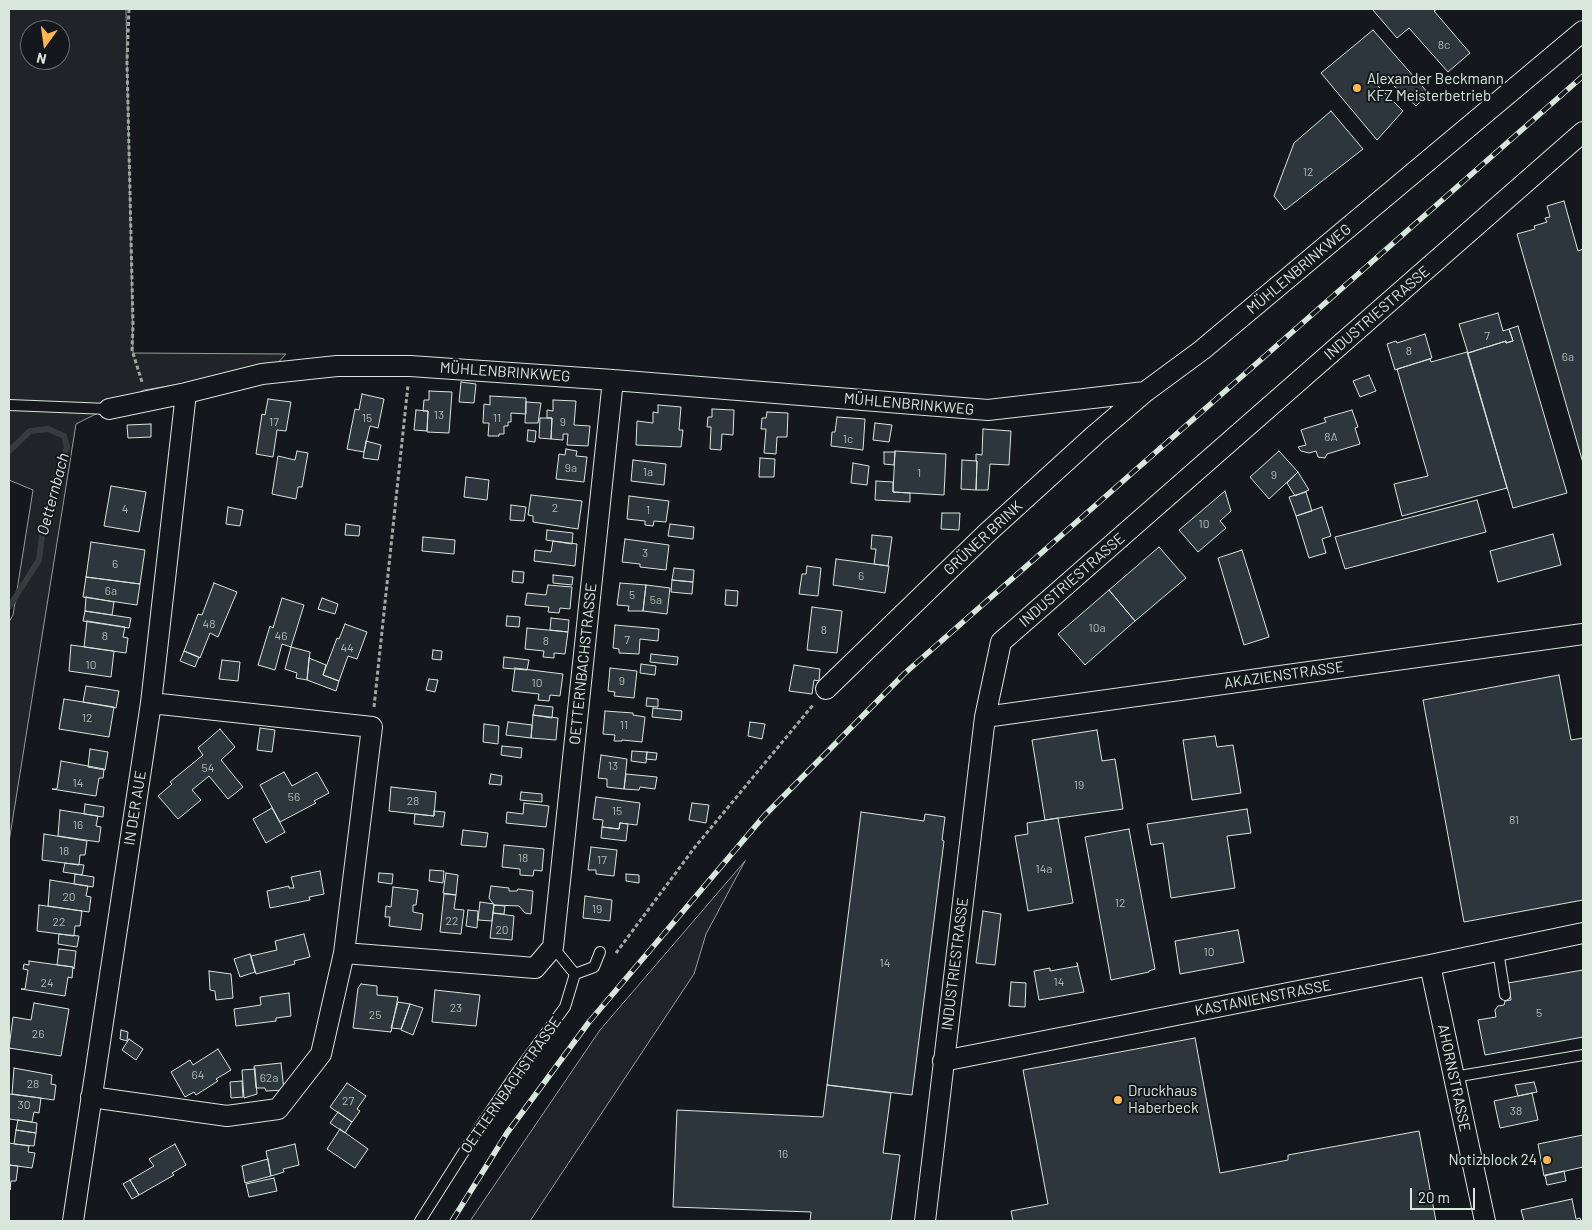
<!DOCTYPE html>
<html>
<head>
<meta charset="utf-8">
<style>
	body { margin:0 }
	#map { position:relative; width:1592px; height:1230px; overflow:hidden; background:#14181c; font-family:Barlow,sans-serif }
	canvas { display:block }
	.frame { position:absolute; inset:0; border:10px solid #d8e6dc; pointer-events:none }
	.north { position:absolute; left:20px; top:20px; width:50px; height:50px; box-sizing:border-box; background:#14181c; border:1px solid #626a69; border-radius:50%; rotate:194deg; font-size:14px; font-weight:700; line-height:20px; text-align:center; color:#d8e6dc }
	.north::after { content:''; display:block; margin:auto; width:18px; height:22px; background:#ffb74d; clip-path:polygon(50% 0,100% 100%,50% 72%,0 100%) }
	.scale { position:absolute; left:1410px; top:1188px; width:65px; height:22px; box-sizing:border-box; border:2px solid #d8e6dc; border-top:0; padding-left:6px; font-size:15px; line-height:18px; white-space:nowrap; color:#d8e6dc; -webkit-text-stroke:4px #14181c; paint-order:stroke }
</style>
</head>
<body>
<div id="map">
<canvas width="1592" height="1230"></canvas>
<div class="frame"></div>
<div class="north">N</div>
<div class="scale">20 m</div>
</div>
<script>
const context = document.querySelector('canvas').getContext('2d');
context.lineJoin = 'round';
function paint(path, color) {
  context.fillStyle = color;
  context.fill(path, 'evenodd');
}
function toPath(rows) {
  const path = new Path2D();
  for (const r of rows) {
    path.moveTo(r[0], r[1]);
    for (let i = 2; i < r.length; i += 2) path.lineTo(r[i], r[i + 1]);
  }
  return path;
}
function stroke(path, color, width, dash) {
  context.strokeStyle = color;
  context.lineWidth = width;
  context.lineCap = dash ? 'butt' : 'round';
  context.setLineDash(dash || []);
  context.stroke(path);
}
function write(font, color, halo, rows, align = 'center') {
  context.font = font + ' Barlow,sans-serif';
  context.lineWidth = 4;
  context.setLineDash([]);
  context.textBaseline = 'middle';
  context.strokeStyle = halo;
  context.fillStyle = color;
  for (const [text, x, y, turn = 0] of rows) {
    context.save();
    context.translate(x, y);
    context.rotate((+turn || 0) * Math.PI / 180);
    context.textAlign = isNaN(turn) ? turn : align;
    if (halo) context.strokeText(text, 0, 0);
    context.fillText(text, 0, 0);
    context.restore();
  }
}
const green = toPath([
	[9,9,126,9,133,353,286,354,272,369,144,390,76,424,9,842,9,622,13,615,33,490,9,480,9,9],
	[30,30,60,30,60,60,30,60,30,30],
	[745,861,706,934,694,974,530,1221,470,1221,600,1030,745,861]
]);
const stream = toPath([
	[9,451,30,431,48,429,64,436,67,447,56,477,44,520,39,560,9,607]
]);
const building = toPath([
	[1372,9,1437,9,1434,11,1470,53,1448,72,1409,28,1397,38,1372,9],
	[1373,30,1429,94,1416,106,1382,75,1374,82,1403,111,1377,140,1321,73,1373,30],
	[1331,111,1363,149,1285,210,1274,196,1294,143,1331,111],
	[1564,201,1578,251,1583,249,1583,463,1517,234,1535,229,1534,226,1547,222,1545,218,1550,217,1547,206,1564,201],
	[1498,313,1503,331,1509,329,1513,341,1506,343,1506,341,1468,353,1459,324,1498,313],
	[1518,326,1567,493,1513,508,1468,353,1506,341,1506,343,1513,341,1509,329,1518,326],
	[1425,334,1432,358,1395,370,1387,344,1396,341,1397,343,1425,334],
	[1467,352,1507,488,1402,516,1394,484,1428,476,1397,369,1430,359,1431,362,1467,352],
	[1369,375,1376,391,1360,397,1353,381,1369,375],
	[461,382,476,384,474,403,459,402,461,382],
	[429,391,452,392,449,433,427,432,428,411,423,411,424,400,429,400,429,391],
	[362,394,384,399,378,428,370,426,364,452,347,449,355,409,359,410,362,394],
	[490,396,526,398,526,414,511,413,511,422,508,422,508,426,504,426,504,434,499,434,499,436,488,436,489,423,483,423,484,404,490,405,490,396],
	[268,399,291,402,286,431,277,430,273,457,256,454,262,414,265,415,268,399],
	[553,400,576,401,574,425,590,426,588,446,567,445,568,434,563,434,563,440,551,439,552,418,547,418,547,410,553,411,553,400],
	[526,402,541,403,538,423,525,423,526,402],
	[658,405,681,407,679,430,683,430,681,447,636,445,637,421,653,423,653,412,658,413,658,405],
	[712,409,734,410,733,435,722,434,721,450,710,449,711,427,707,427,708,417,712,417,712,409],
	[416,410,428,411,427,431,414,430,416,410],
	[1352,410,1358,427,1355,428,1360,444,1327,454,1325,458,1318,457,1316,451,1309,453,1301,451,1298,447,1306,445,1301,430,1326,422,1324,418,1352,410],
	[767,412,788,413,787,437,777,437,776,454,764,453,766,429,761,429,762,418,766,418,767,412],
	[837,417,865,419,863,450,831,446,832,432,835,432,837,417],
	[540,418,552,418,551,439,539,438,540,418],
	[875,423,892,425,889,442,873,440,875,423],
	[151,424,151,437,128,438,127,425,151,424],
	[983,429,1011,431,1009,465,990,464,988,490,976,490,977,461,976,461,976,454,982,455,983,429],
	[528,430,536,431,535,442,527,441,528,430],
	[366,441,381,445,378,460,363,458,366,441],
	[566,449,577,451,576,456,587,457,584,482,556,479,559,454,565,455,566,449],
	[297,451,308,453,302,487,298,487,296,499,272,494,278,456,295,460,297,451],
	[895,451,946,454,944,495,893,492,895,451],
	[1279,451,1298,472,1269,499,1250,477,1279,451],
	[884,452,895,452,894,465,884,464,884,452],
	[760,458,775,459,774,477,759,477,760,458],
	[633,460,666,464,664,485,631,481,633,460],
	[962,460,977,461,976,490,961,489,962,460],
	[853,463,869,466,867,485,851,483,853,463],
	[1298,472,1309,490,1295,496,1287,483,1298,472],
	[466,477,489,480,487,500,464,497,466,477],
	[876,481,893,482,893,492,910,493,910,502,875,500,876,481],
	[111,486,146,492,139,532,104,526,111,486],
	[1225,491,1231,511,1220,521,1226,528,1198,552,1179,530,1225,491],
	[1306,492,1312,511,1296,516,1289,497,1306,492],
	[531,495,582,501,578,529,533,522,533,516,528,515,531,495],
	[629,496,669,501,666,522,654,521,653,526,645,525,645,521,627,519,629,496],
	[1477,500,1486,532,1345,569,1335,537,1477,500],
	[511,505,526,507,524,521,510,520,511,505],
	[228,507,243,510,240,526,226,524,228,507],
	[1322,507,1331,536,1322,539,1326,553,1309,558,1296,516,1322,507],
	[942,513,960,513,959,530,941,529,942,513],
	[346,524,360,526,359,536,345,535,346,524],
	[670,524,694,527,693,539,668,536,670,524],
	[547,530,573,533,572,544,546,540,547,530],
	[1553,534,1561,565,1498,582,1490,551,1553,534],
	[872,535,892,537,888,566,874,564,876,549,871,549,872,535],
	[423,537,455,540,454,554,422,551,423,537],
	[625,539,669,545,666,570,640,567,640,564,622,562,625,539],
	[553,541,577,544,575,566,534,561,535,550,551,552,553,541],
	[91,542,145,550,140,584,86,577,91,542],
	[1159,547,1186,578,1135,621,1109,590,1159,547],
	[1242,550,1269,637,1244,645,1218,558,1242,550],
	[836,559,889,566,885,593,833,585,836,559],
	[807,566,821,568,818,596,799,594,802,574,806,574,807,566],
	[674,568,694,570,693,582,672,580,674,568],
	[513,571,524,572,523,583,512,582,513,571],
	[553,575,573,577,572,585,553,583,553,575],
	[86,577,140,584,137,605,83,597,86,577],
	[672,580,693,582,692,594,671,592,672,580],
	[214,583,237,592,218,637,210,633,200,658,184,651,198,614,202,615,214,583],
	[620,583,646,585,643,611,628,611,629,606,617,605,620,583],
	[548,585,572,587,570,609,560,608,559,613,548,612,549,607,525,605,527,593,546,595,548,585],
	[646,585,670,588,667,614,643,611,646,585],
	[726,590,738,591,737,606,725,605,726,590],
	[1109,590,1135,621,1085,665,1058,634,1109,590],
	[86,597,114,602,112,615,85,611,86,597],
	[282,598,304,605,291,647,282,644,275,670,258,665,270,626,273,628,282,598],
	[322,598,338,604,335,614,318,609,322,598],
	[812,607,842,611,837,653,807,650,812,607],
	[85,611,131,618,129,628,83,621,85,611],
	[507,616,520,617,519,627,506,626,507,616],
	[551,618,569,620,568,632,550,630,551,618],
	[87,621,125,627,123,637,128,638,126,653,84,647,87,621],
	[345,624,367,632,357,659,348,656,339,681,323,675,337,638,339,639,345,624],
	[615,625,659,629,658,641,640,639,639,654,619,653,619,649,613,648,615,625],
	[527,628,568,632,565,654,554,653,554,658,543,657,544,651,525,649,527,628],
	[71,645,114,651,111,677,69,671,71,645],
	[291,647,310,652,307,680,296,678,297,673,285,669,291,647],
	[433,650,442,651,441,660,432,659,433,650],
	[184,651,199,657,195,667,180,661,184,651],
	[651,654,678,657,677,665,650,662,651,654],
	[504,657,529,660,527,670,503,668,504,657],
	[309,658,326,665,323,675,339,681,336,691,307,680,309,658],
	[222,660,240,662,238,681,219,679,222,660],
	[641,664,656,666,655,675,640,673,641,664],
	[794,665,820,669,819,681,814,680,812,694,789,691,794,665],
	[515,668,563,674,560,696,550,695,549,701,538,700,539,694,512,691,515,668],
	[610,668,637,671,634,698,614,696,615,692,608,691,610,668],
	[1559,675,1571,740,1583,738,1583,900,1464,922,1423,700,1559,675],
	[429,679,438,680,435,692,426,690,429,679],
	[86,686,119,691,116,708,83,702,86,686],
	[647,698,658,699,658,707,646,706,647,698],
	[64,699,114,707,109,737,59,729,64,699],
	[535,705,553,707,552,718,533,715,535,705],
	[653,708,682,711,681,720,652,717,653,708],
	[605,711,633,713,633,715,645,717,642,742,622,740,622,741,614,741,615,735,603,734,605,711],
	[533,715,558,718,556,740,531,738,533,715],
	[508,722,532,725,531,738,506,735,508,722],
	[750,722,765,724,762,739,748,736,750,722],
	[484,724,499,726,498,744,483,742,484,724],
	[260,728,275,730,272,752,257,750,260,728],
	[220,729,235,747,221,760,243,787,228,799,209,776,192,790,201,800,178,819,158,796,172,784,170,782,203,755,198,748,220,729],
	[1097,730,1102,761,1115,759,1123,809,1045,820,1032,740,1097,730],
	[1215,736,1217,747,1233,745,1241,793,1192,800,1183,740,1215,736],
	[502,746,522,748,521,758,501,755,502,746],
	[90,749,108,752,105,770,88,767,90,749],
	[632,751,647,752,646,763,631,761,632,751],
	[647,752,657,753,656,760,646,759,647,752],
	[601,755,627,759,624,789,607,787,607,779,598,778,601,755],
	[61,761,104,769,103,778,99,778,96,796,52,789,57,789,61,761],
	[284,772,292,786,317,772,329,793,314,801,316,803,280,822,260,785,284,772],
	[491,774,502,776,501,785,489,784,491,774],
	[626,774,657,777,655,789,640,787,639,790,624,789,626,774],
	[391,787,436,792,434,816,389,811,391,787],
	[521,792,542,794,542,802,520,800,521,792],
	[596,797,640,803,637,825,620,823,619,829,602,827,603,820,593,819,596,797],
	[524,803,549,806,546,827,506,823,507,812,523,814,524,803],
	[692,803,709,805,706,823,689,820,692,803],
	[85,804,104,807,103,817,84,814,85,804],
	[272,808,285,832,266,843,253,819,272,808],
	[1247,809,1251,833,1227,836,1235,888,1171,898,1163,843,1151,845,1147,824,1247,809],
	[60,810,98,816,96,826,101,827,99,842,58,836,60,810],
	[434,811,445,812,443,827,414,824,415,814,434,816,434,811],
	[861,812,924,821,925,814,945,817,942,840,944,841,912,1095,827,1085,861,812],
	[1058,818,1073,903,1028,911,1015,836,1028,834,1027,823,1058,818],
	[620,823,628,824,626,841,601,838,602,827,619,829,620,823],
	[1129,829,1155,969,1149,971,1149,972,1111,980,1085,837,1129,829],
	[463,830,488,833,486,847,461,845,463,830],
	[44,834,87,841,85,855,80,855,79,865,42,860,44,834],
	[504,845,544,849,542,871,534,870,533,876,520,875,520,869,502,867,504,845],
	[591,847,617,850,614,876,596,874,596,870,588,870,591,847],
	[65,863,84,865,82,875,63,872,65,863],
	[430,870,444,871,443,883,429,881,430,870],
	[320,871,324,894,309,897,310,900,270,908,267,891,289,886,289,888,294,888,291,877,320,871],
	[379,873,393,874,392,884,378,882,379,873],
	[446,873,458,875,456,895,443,893,446,873],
	[75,874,94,877,93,887,74,884,75,874],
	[626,874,639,875,639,883,626,881,626,874],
	[50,880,88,886,86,896,91,897,89,912,48,906,50,880],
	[491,886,509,888,509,891,517,891,518,889,533,891,531,914,525,913,519,906,494,905,489,898,491,886],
	[393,887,418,890,416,905,413,905,413,912,423,914,421,930,389,926,390,917,385,917,386,906,391,907,393,887],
	[444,894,456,895,454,909,464,910,461,934,440,932,444,894],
	[585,896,612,900,610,921,583,918,585,896],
	[480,902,494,904,492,921,478,920,480,902],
	[39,905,82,911,80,926,75,926,74,936,37,931,39,905],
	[494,905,505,906,504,914,493,913,494,905],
	[468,910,478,911,477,928,466,926,468,910],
	[983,911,1001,914,995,965,976,963,983,911],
	[493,913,514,916,512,940,490,938,493,913],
	[1238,930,1244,962,1180,974,1175,941,1238,930],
	[59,934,79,936,77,947,58,944,59,934],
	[304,934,310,957,294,961,295,964,256,974,251,956,277,950,275,941,304,934],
	[59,949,76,951,74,969,73,967,57,965,59,949],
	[250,954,255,972,240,977,234,959,250,954],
	[29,961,73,967,72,978,68,977,65,996,21,989,25,989,28,970,23,969,24,964,29,965,29,961],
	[1077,963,1084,992,1039,1000,1034,971,1050,968,1050,971,1078,966,1077,963],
	[1583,970,1583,1037,1485,1055,1478,1020,1496,1017,1495,1010,1498,1006,1504,1005,1505,1001,1511,1000,1508,983,1583,970],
	[209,971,231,974,233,998,216,1000,215,991,210,990,209,971],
	[1011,982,1026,983,1025,1007,1009,1006,1011,982],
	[361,984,377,986,377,995,398,997,391,1032,353,1028,358,988,361,984],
	[435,990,480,995,476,1026,432,1022,435,990],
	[289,993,291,1016,276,1018,276,1021,236,1026,234,1009,261,1005,260,997,289,993],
	[398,1002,410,1004,401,1029,391,1028,398,1002],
	[34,1003,69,1009,61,1056,9,1048,13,1017,31,1020,34,1003],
	[410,1004,423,1008,413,1035,401,1030,410,1004],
	[121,1030,128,1032,127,1041,120,1039,121,1030],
	[1195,1038,1220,1173,1288,1160,1288,1155,1419,1131,1436,1221,1013,1221,1011,1211,1048,1204,1023,1070,1195,1038],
	[129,1039,143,1049,136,1060,122,1050,129,1039],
	[218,1049,231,1070,216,1079,218,1081,196,1095,194,1092,185,1097,171,1072,190,1060,193,1065,218,1049],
	[281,1063,284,1090,266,1091,265,1088,256,1088,254,1066,281,1063],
	[14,1068,52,1075,51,1084,56,1085,54,1100,12,1094,14,1068],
	[255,1069,257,1094,244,1098,242,1070,255,1069],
	[242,1081,243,1097,231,1098,230,1082,242,1081],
	[1534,1082,1537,1092,1518,1096,1515,1085,1534,1082],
	[347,1083,366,1096,357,1109,360,1111,352,1122,330,1107,347,1083],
	[827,1085,891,1093,883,1153,900,1155,891,1221,810,1221,811,1212,673,1207,677,1110,823,1117,827,1085],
	[1532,1093,1538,1120,1500,1128,1494,1101,1532,1093],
	[9,1094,41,1098,39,1113,34,1112,32,1122,9,1119,9,1094],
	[338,1112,352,1122,345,1133,330,1123,338,1112],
	[18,1120,37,1123,36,1133,16,1130,18,1120],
	[340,1129,368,1149,355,1168,327,1149,340,1129],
	[16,1130,36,1133,34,1146,14,1144,16,1130],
	[1583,1135,1583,1167,1544,1176,1538,1144,1583,1135],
	[9,1143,29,1146,28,1152,35,1153,32,1168,9,1165,9,1143],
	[175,1144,186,1165,172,1173,174,1175,139,1195,130,1180,154,1166,149,1159,175,1144],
	[295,1144,299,1165,283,1169,284,1172,271,1176,266,1151,295,1144],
	[268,1159,271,1176,245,1183,242,1166,268,1159],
	[9,1165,18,1166,16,1181,11,1181,10,1190,9,1165],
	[1564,1171,1566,1181,1547,1185,1545,1175,1564,1171],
	[274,1178,277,1191,249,1197,246,1184,274,1178],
	[130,1180,139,1195,132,1199,123,1184,130,1180],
	[1572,1199,1576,1219,1580,1218,1581,1221,1524,1221,1521,1210,1572,1199]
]);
const path = toPath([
	[129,9,127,61,133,325,132,350,142,382],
	[374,707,408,385],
	[616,953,695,847,813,705]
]);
const lane = toPath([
	[9,405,109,409],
	[1498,951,1505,995],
	[575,974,594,967,600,952],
	[1454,1077,1583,1055],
	[420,1221,477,1131,520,1068,565,1007,575,974,553,947]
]);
const street = toPath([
	[109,409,186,393,262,374,337,366,410,366,613,380,988,410,1145,392,1202,350,1583,31],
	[826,689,987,533,1096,434,1145,392],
	[985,717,1583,634],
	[344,953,535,968,553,947,613,380],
	[1430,965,1485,1221],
	[943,1061,1430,965,1583,933],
	[91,1097,227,1116,278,1109,321,1054,344,953,372,727,151,703],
	[73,1221,151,703,186,393],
	[925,1221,985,717,1001,642,1583,132]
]);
const rail = toPath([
	[452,1221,507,1133,589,1022,764,816,905,673,1583,76]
]);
const markers = [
	[1357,88,5,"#ffb74d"],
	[1118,1100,5,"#ffb74d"],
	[1547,1160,5,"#ffb74d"]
];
const numberNames = [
	["8c",1444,45],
	["12",1308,172],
	["7",1487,336],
	["8",1409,351],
	["6a",1568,357],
	["13",439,415],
	["15",367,418],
	["11",497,418],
	["17",274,422],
	["9",563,422],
	["8A",1331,437],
	["1c",848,439],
	["9a",571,468],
	["1a",648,472],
	["1",919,473],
	["9",1274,475],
	["2",555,508],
	["4",125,509],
	["1",648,510],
	["10",1204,524],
	["3",645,553],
	["6",115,564],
	["6",861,576],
	["6a",111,591],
	["5",632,595],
	["5a",656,600],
	["48",209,624],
	["10a",1097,628],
	["8",824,630],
	["8",105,636],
	["46",281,636],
	["7",627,640],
	["8",546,641],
	["44",347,648],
	["10",91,665],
	["9",622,681],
	["10",537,683],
	["12",87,718],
	["11",624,725],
	["13",613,766],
	["54",208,768],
	["14",78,783],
	["19",1079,785],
	["56",294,797],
	["28",413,801],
	["15",617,811],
	["81",1514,820],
	["16",78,825],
	["18",64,851],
	["18",523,858],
	["17",602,860],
	["14a",1044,869],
	["20",69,897],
	["12",1120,903],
	["19",597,909],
	["22",452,921],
	["22",59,922],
	["20",502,930],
	["10",1209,952],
	["14",885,963],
	["14",1059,982],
	["24",47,983],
	["23",456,1008],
	["5",1539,1013],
	["25",375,1015],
	["26",38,1034],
	["64",198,1075],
	["62a",269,1078],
	["28",33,1084],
	["27",348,1101],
	["30",24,1105],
	["38",1516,1111],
	["16",783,1154]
];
const poiNames = [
	["Alexander Beckmann",1367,79],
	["KFZ Meisterbetrieb",1367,96],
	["Druckhaus",1128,1091],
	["Haberbeck",1128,1108],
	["Notizblock 24",1537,1160,"right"]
];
const streetNames = [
	["MÜHLENBRINKWEG",1299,269,-40],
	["INDUSTRIESTRASSE",1377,313,-41],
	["MÜHLENBRINKWEG",505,372,4],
	["MÜHLENBRINKWEG",909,404,5],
	["GRÜNER BRINK",983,538,-43],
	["INDUSTRIESTRASSE",1072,580,-41],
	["OETTERNBACHSTRASSE",583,664,-84],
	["AKAZIENSTRASSE",1284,675,-8],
	["IN DER AUE",135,808,-81],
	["INDUSTRIESTRASSE",955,964,-83],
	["KASTANIENSTRASSE",1263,998,-11],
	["AHORNSTRASSE",1454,1078,78],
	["OETTERNBACHSTRASSE",511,1085,-55]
];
const waterNames = [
	["Oetternbach",53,494,-75]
];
paint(green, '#202428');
stroke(green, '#939e99', 1);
stroke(stream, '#363b3e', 6);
paint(building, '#2c363c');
stroke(building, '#d8e6dc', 1);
stroke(lane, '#d8e6dc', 12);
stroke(street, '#d8e6dc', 22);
stroke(path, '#9da8a2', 3, [4, 2.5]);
stroke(lane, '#14181c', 10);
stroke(street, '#14181c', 20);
stroke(rail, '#d8e6dc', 5.5);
stroke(rail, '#14181c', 4, [11]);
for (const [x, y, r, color] of markers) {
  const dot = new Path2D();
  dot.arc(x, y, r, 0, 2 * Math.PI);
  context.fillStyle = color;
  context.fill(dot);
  stroke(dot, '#14181c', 2);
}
write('12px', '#adbab4', null, numberNames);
write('15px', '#d8e6dc', '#14181c', poiNames, 'left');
write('15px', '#d8e6dc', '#14181c', streetNames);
write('italic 16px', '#d8e6dc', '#14181c', waterNames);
</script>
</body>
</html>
